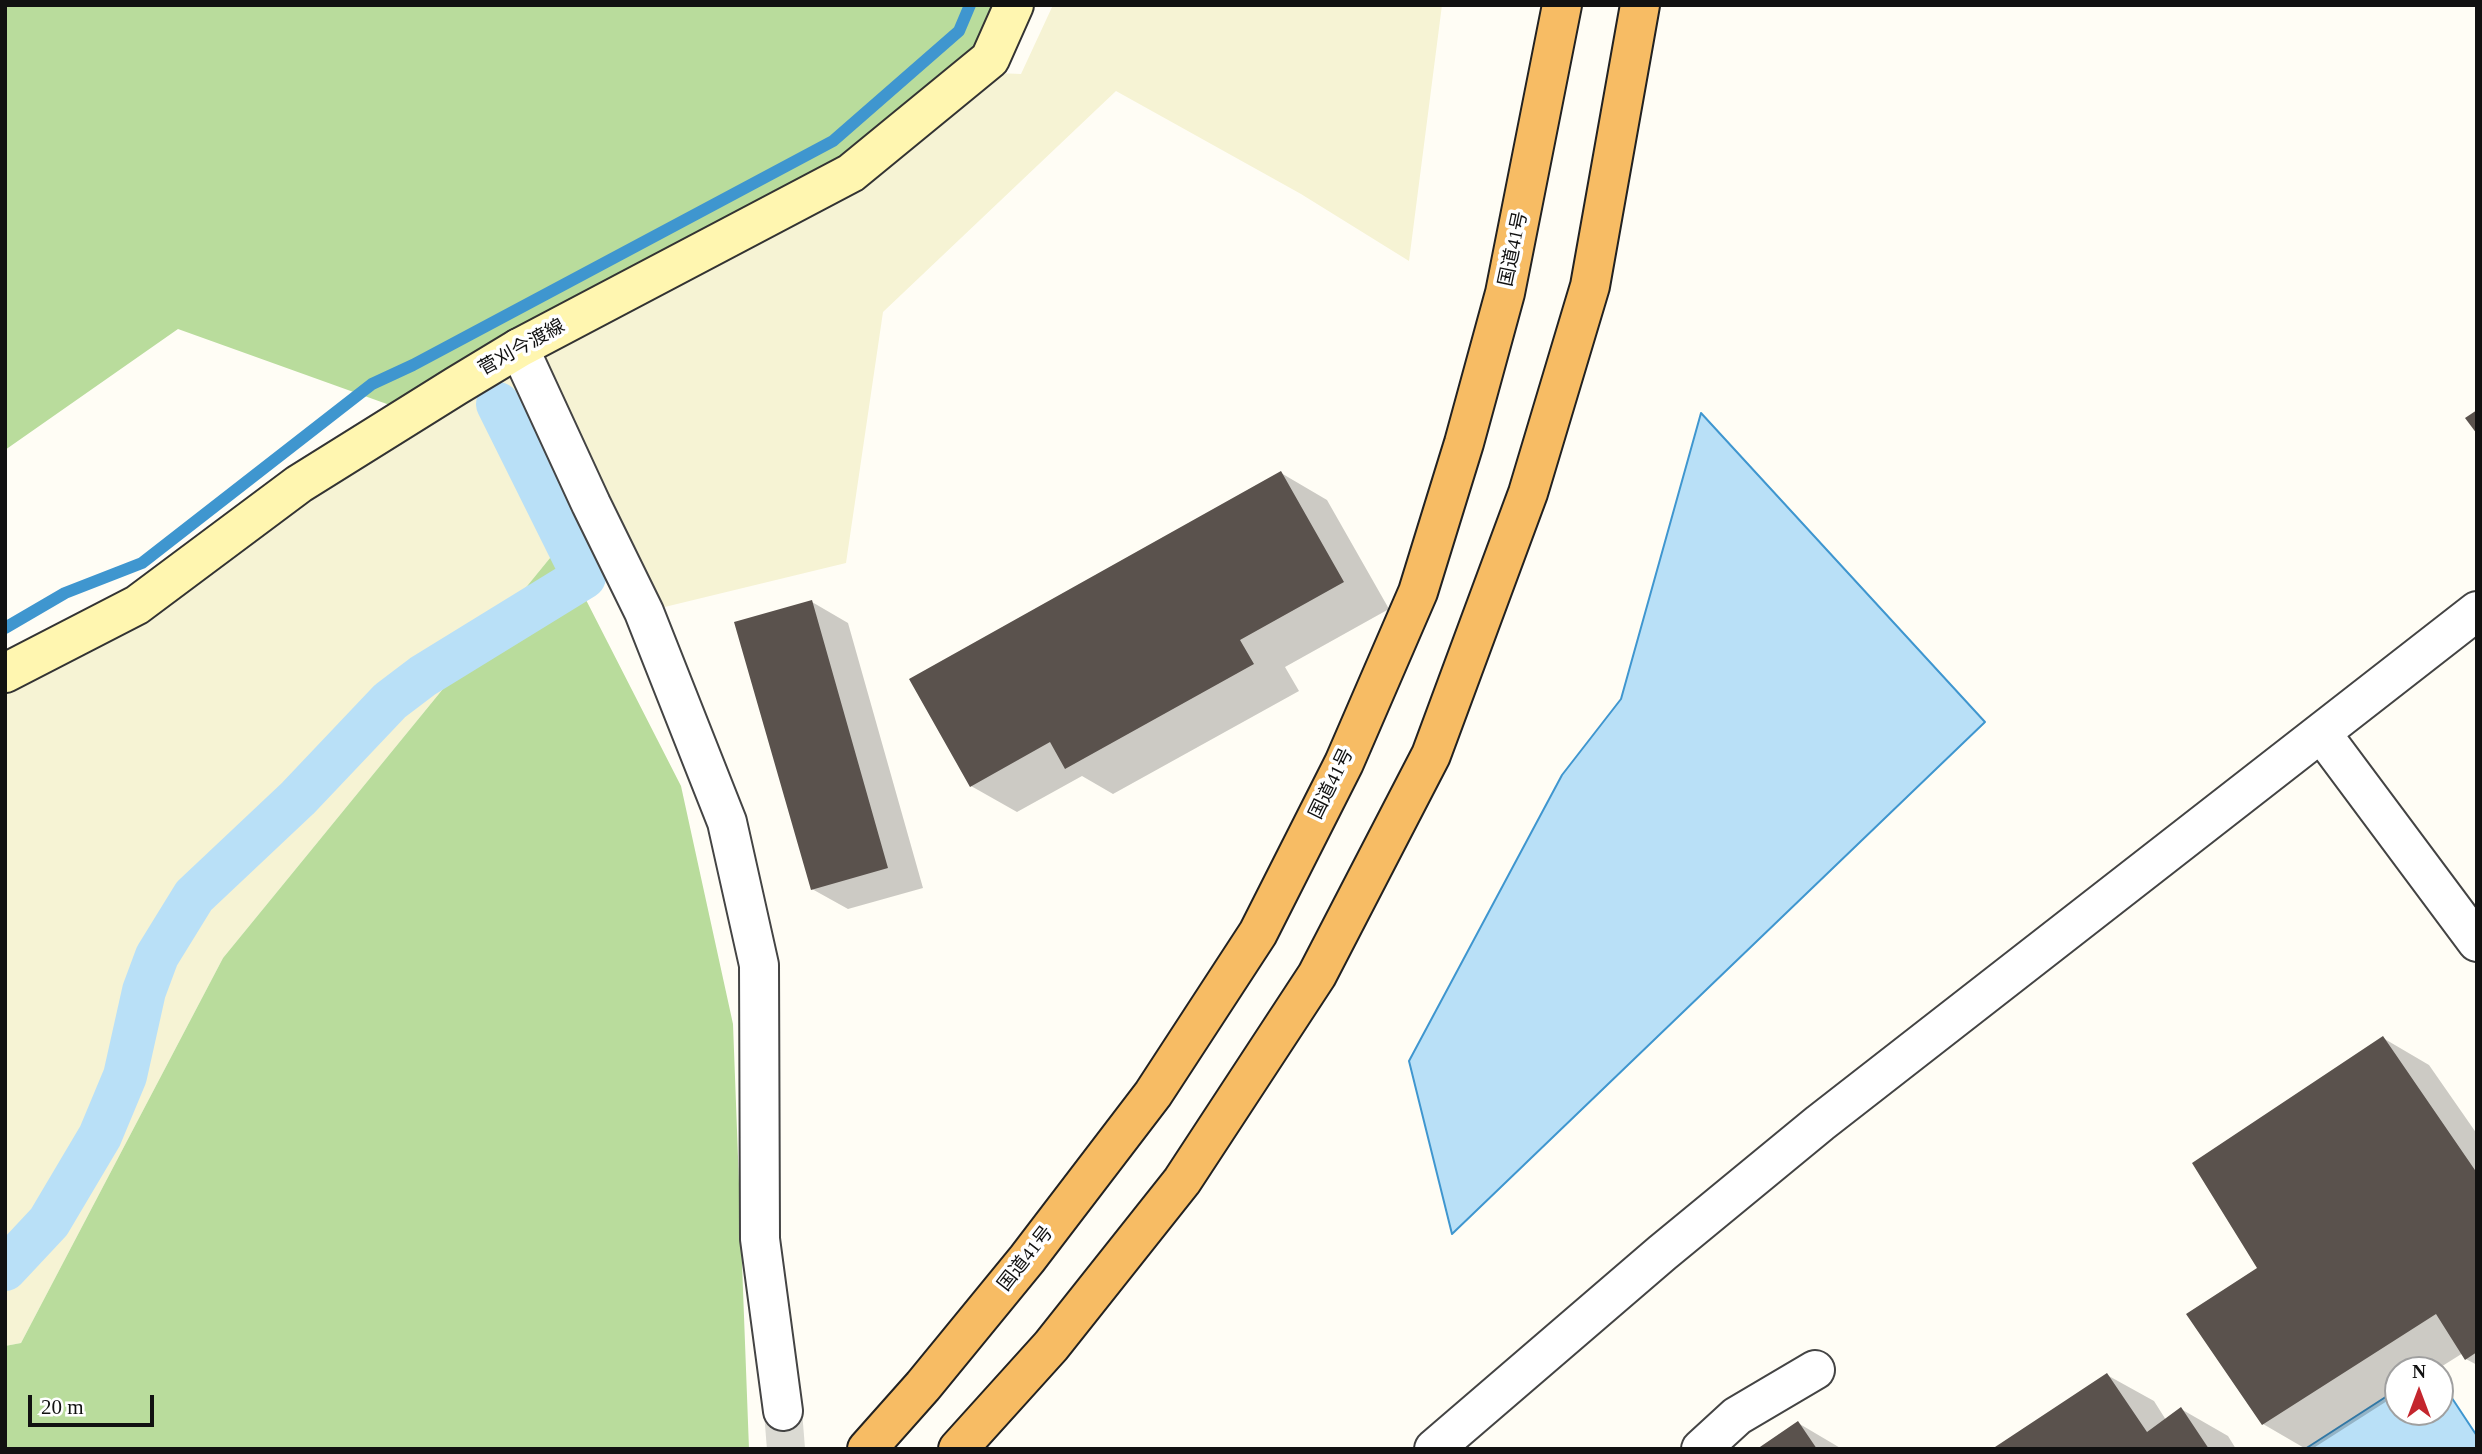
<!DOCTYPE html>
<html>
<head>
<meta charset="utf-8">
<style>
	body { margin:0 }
	#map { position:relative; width:2482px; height:1454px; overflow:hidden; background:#fffdf5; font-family:"Times New Roman",serif }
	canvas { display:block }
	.frame { position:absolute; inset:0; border:7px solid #111; pointer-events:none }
	.north { position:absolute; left:2384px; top:1356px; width:70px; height:70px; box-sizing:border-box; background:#fff; border:2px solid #a0a0a0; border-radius:50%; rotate:0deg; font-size:19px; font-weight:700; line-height:28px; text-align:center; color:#111 }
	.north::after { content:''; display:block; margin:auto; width:24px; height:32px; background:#c4262e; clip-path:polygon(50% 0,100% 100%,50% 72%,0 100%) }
	.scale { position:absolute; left:28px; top:1395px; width:126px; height:32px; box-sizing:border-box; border:4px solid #111; border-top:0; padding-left:9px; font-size:21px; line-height:24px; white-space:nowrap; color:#111; -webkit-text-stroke:5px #fff; paint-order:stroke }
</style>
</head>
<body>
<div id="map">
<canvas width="2482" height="1454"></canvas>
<div class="frame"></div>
<div class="north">N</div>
<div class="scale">20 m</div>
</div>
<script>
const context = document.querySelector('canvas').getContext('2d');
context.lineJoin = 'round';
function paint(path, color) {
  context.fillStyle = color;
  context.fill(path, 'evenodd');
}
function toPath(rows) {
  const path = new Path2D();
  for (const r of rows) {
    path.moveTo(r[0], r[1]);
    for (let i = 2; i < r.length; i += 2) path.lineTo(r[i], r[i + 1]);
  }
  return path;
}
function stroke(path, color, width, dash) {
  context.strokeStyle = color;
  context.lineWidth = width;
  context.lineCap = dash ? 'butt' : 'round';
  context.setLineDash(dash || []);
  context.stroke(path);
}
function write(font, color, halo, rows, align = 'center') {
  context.font = font + ' "Times New Roman","Noto Sans JP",serif';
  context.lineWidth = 7;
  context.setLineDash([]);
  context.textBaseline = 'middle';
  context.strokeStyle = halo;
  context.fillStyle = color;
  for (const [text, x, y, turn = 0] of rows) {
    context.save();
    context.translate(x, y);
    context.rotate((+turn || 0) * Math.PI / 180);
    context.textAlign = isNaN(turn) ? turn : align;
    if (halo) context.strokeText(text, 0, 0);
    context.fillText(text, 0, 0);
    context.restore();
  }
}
const farmland = toPath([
	[1053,5,1442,5,1409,261,1301,194,1116,91,883,312,846,563,644,612,591,505,559,547,223,958,21,1343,5,1346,5,689,974,72,1021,74]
]);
const forest = toPath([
	[5,5,1009,5,990,59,851,173,412,413,178,329,5,450],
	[559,547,681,786,733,1024,749,1449,5,1449,5,1346,21,1343,223,958]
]);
const water = toPath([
	[1701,413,1985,722,1452,1234,1409,1061,1562,775,1621,699,1701,413],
	[2440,1380,2477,1436,2477,1449,2305,1449,2398,1389,2398,1412,2440,1412,2440,1380]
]);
const shadow = toPath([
	[1281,473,1327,500,1389,609,1285,667,1299,691,1113,794,1082,776,1017,812,971,786],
	[812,602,848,623,923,888,848,909,812,889],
	[2383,1038,2429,1065,2477,1134,2477,1365,2466,1359,2463,1353,2436,1370,2398,1370,2398,1394,2312,1449,2306,1449,2263,1424,2260,1268],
	[2107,1375,2154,1401,2166,1420,2181,1409,2228,1436,2236,1449,1995,1449],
	[1798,1423,1842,1449,1760,1449]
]);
const stream = toPath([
	[5,628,65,593,142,563,372,384,413,365,833,141,959,31,970,5]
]);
const canal = toPath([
	[5,1269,49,1222,100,1136,125,1076,144,991,157,956,194,896,298,798,390,701,423,676,584,577,498,404]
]);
const building = toPath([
	[2477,410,2477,434,2465,418],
	[1281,471,1344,582,1240,640,1254,664,1065,769,1050,742,970,787,909,679],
	[812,600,888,868,811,890,734,622],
	[2383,1036,2477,1173,2477,1352,2465,1360,2436,1314,2262,1425,2186,1314,2257,1268,2192,1163],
	[2107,1373,2147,1432,2181,1407,2209,1449,1992,1449],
	[1798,1421,1817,1449,1757,1449]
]);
const tertiaryTunnel = toPath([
	[783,1411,786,1449]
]);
const minor = toPath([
	[2322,734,2477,942],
	[1701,1449,1737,1416,1815,1370]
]);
const tertiary = toPath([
	[519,348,591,504,644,612,727,822,759,965,760,1239,783,1411],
	[1434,1449,1662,1253,1820,1123,2477,611]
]);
const secondary = toPath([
	[5,673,137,605,299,484,456,386,519,348,851,173,990,59,1014,5]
]);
const trunk = toPath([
	[867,1449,923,1386,1027,1259,1153,1094,1258,933,1344,763,1418,592,1464,443,1505,293,1562,5],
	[958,1449,1051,1346,1182,1181,1317,975,1431,755,1528,493,1590,286,1640,5]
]);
const streetNames = [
	["国道41号",1514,249,-78],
	["菅刈今渡線",522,348,-29],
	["国道41号",1332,784,-64],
	["国道41号",1026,1259,-52]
];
paint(farmland, '#f6f3d4');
paint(forest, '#b9dc9c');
paint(water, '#b9e0f7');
stroke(water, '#3f96cf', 2);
paint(shadow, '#0003');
stroke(stream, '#3f96cf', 12);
stroke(canal, '#b9e0f7', 44);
paint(building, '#5a524d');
stroke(tertiaryTunnel, '#dbdad3', 38, [38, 19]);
stroke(minor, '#444', 42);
stroke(tertiary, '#444', 42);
stroke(secondary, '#333', 42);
stroke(trunk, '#222', 42);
stroke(minor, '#fff', 38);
stroke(tertiary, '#fff', 38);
stroke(secondary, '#fff6b0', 38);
stroke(trunk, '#f7bc64', 38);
write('19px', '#111', '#fff', streetNames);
</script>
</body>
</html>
